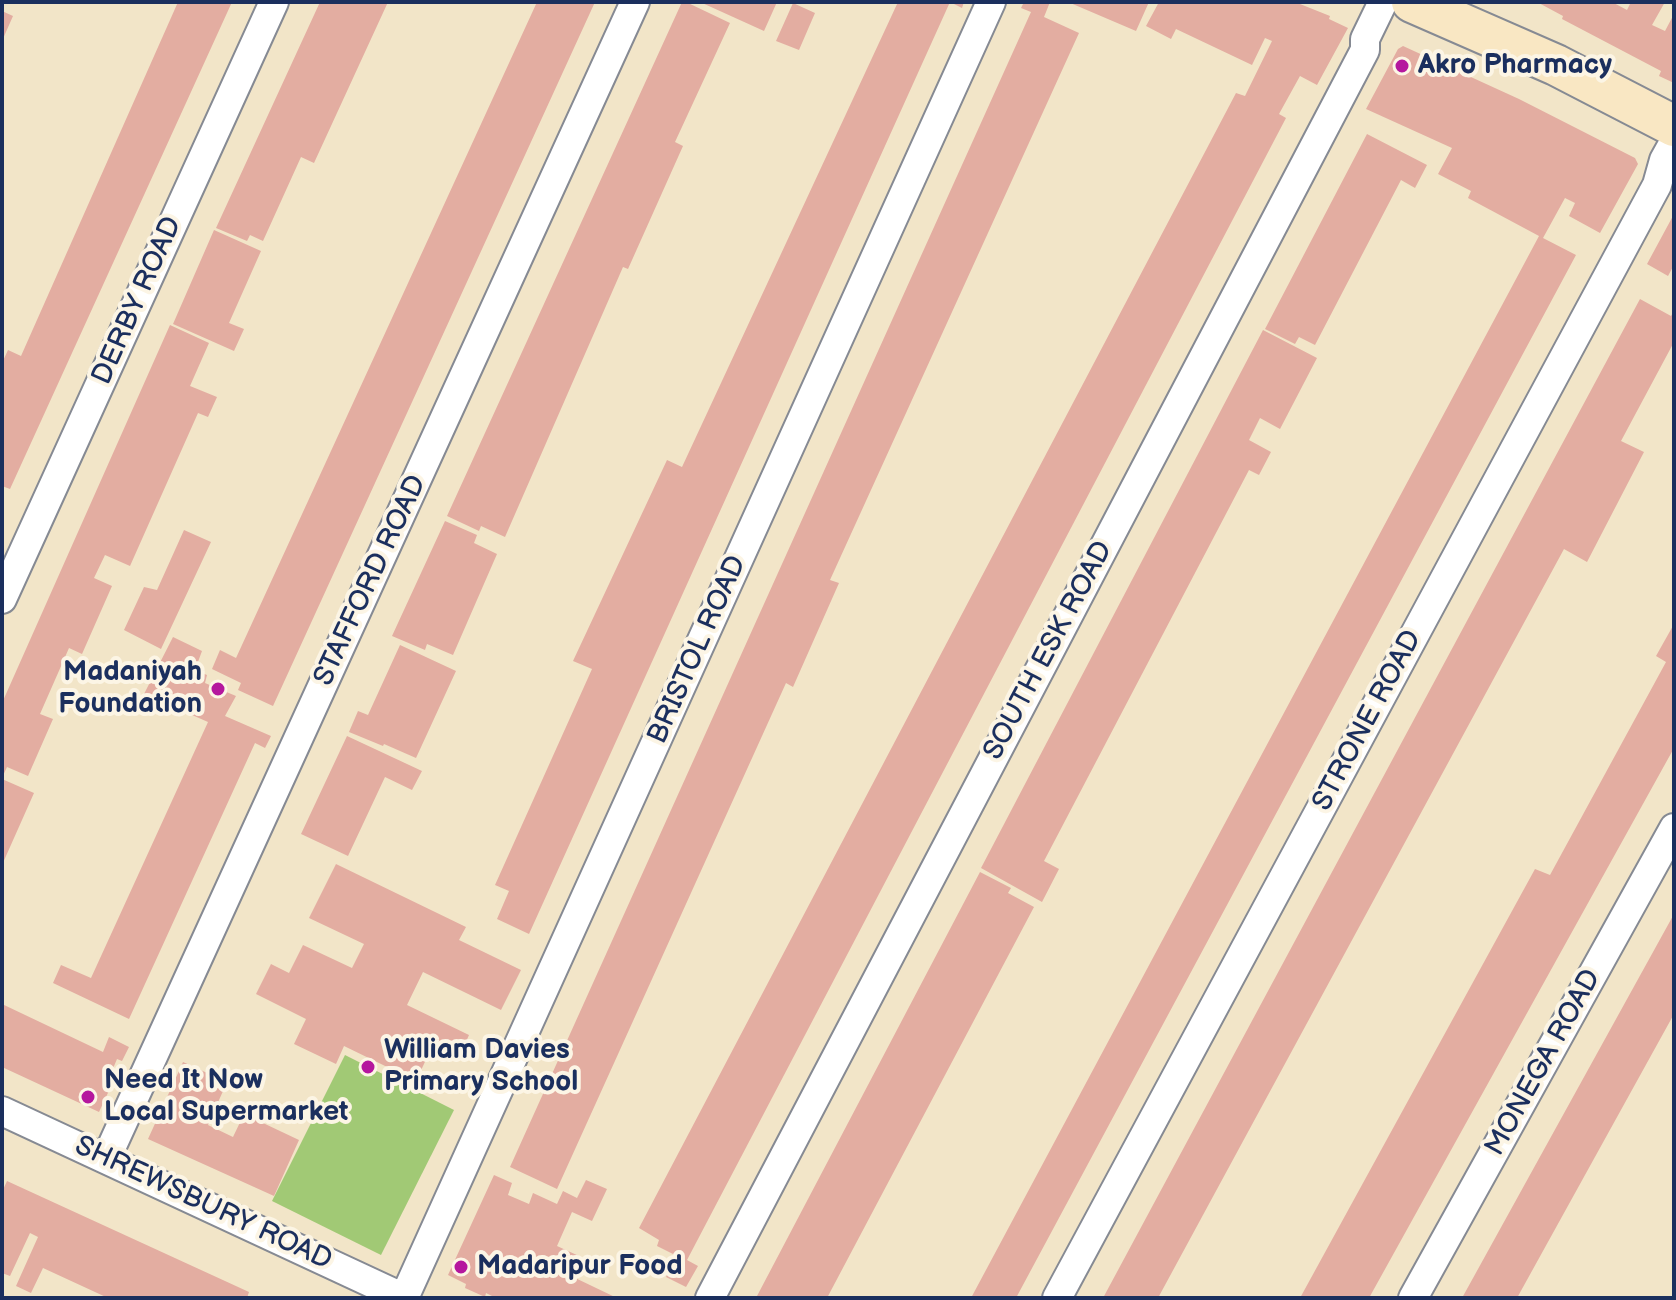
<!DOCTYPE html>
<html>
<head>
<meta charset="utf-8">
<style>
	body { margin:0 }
	#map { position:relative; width:1676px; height:1300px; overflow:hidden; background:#f2e5c8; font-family:"Balsamiq Sans",sans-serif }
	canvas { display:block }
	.frame { position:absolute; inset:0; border:4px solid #1b2f5e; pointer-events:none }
</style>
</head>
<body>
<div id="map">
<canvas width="1676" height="1300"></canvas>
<div class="frame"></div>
</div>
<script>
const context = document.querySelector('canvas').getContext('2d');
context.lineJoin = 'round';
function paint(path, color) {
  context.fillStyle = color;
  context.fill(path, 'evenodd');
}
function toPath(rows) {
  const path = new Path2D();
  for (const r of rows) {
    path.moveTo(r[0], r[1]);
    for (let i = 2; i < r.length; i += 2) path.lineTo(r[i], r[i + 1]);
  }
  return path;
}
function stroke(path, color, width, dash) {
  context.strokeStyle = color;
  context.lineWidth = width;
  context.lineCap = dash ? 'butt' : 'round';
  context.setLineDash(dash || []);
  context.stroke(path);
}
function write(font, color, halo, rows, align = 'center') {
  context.font = font + ' "Balsamiq Sans",sans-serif';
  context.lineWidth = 8;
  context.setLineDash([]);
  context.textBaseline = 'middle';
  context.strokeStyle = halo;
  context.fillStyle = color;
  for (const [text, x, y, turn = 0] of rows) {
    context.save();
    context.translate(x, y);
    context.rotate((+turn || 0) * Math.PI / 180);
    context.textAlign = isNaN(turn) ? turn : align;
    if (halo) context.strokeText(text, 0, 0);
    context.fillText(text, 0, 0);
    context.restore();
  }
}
const green = toPath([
	[345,1055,454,1110,381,1255,272,1201]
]);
const building = toPath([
	[178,2,232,2,10,489,2,486,2,363,8,350,21,356],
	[320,2,388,2,314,163,301,157,263,241,250,235,247,241,216,228],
	[537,2,595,2,273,706,238,690,241,683,212,669,220,650,236,658],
	[682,2,686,2,730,23,675,142,683,146,628,269,623,267,505,537,481,526,479,531,447,516],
	[700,2,777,2,764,31],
	[898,2,964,2,962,8,950,2,529,934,497,919,509,891,495,885,592,669,573,661,667,460,682,467],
	[1024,2,1050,2,1044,17,1079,33,830,580,839,583,793,687,786,683,557,1189,510,1167,1031,12,1021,8],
	[1068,2,1149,2,1136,31],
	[1159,2,1295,2,1330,16,1329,19,1348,28,1317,85,1300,76,1279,114,1286,118,687,1260,698,1266,686,1287,666,1277,677,1256,657,1246,659,1240,639,1228,1236,93,1245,96,1272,41,1265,38,1252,65,1176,29,1171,39,1146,26],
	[1537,2,1612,2,1627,10,1631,2,1665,2,1652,25,1665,31,1674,14,1674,83,1659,76,1661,71,1562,19,1563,16],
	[793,3,815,13,799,50,776,41],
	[2,11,13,16,2,41],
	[1403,46,1519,99,1635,158,1638,164,1600,233,1569,216,1575,203,1565,198,1543,238,1576,255,1016,1298,971,1298,1539,236,1468,198,1471,191,1438,174,1452,148,1366,109,1398,49],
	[1367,134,1427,165,1415,188,1401,180,1315,345,1299,337,1295,344,1265,329],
	[1674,214,1674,265,1668,276,1647,264],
	[214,230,261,251,229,323,244,329,234,351,173,324],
	[1640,299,1671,316,1674,311,1674,342,1621,441,1644,452,1587,562,1564,549,1158,1298,1103,1298],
	[170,325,209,343,190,386,217,397,208,417,198,413,130,566,105,555,94,578,112,586,82,654,69,648,40,714,53,719,28,776,7,767,2,778,2,703],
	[1263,330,1317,358,1280,429,1260,418,1249,440,1271,452,1259,475,1249,470,1044,861,1059,869,1042,902,981,868],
	[445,521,477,535,474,543,497,554,453,655,427,644,425,650,392,636],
	[184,530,211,542,161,649,124,630,144,587,157,590],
	[1674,624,1674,748,1369,1298,1300,1298,1535,869,1550,875,1666,662,1656,656],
	[173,637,202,651,195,670,207,675,205,683,236,696,225,716,271,736,265,748,255,743,129,1019,53,983,61,965,91,978,208,722,144,694],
	[400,645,456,671,416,758,384,744,383,746,349,732,358,711,368,715],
	[347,736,422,771,412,790,385,777,348,856,301,834],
	[2,779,34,793,2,865],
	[336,864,466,927,459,940,521,970,501,1010,423,972,407,1005,469,1035,457,1062,431,1049,416,1081,344,1046,336,1064,294,1044,306,1019,256,994,271,964,289,973,303,945,352,968,364,944,309,918],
	[980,872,1011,888,1008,893,1034,907,827,1298,760,1298,757,1296],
	[1674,914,1674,1014,1517,1298,1462,1298],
	[2,1004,103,1052,109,1037,129,1047,122,1061,117,1059,109,1078,114,1080,99,1112,2,1067],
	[183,1062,227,1082,208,1125,233,1137,244,1114,299,1140,274,1196,148,1139],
	[494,1175,512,1183,508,1195,529,1204,533,1193,557,1204,563,1191,577,1198,586,1180,607,1189,592,1221,572,1212,557,1246,579,1256,569,1275,617,1298,496,1298,486,1293,485,1297,465,1288,466,1284,448,1275],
	[7,1181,249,1292,247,1298,108,1298,43,1268,31,1293,16,1286,38,1237,30,1233,10,1276,2,1273,2,1192]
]);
const street = toPath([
	[2,599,274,2],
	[2,1111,404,1298],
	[106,1159,635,2],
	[404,1298,991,2],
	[710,1298,1365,50,1365,39,1383,2],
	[1057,1298,1657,185,1664,160,1674,142],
	[1413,1298,1674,828]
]);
const secondary = toPath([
	[1412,2,1556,65,1674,126]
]);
const markers = [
	[1402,66,8,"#b5179e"],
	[218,689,8,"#b5179e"],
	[368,1067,8,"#b5179e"],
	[88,1097,8,"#b5179e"],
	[461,1267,8,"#b5179e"]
];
const poiNames = [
	["Akro Pharmacy",1418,66],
	["Madaniyah",202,673,"right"],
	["Foundation",202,705,"right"],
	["William Davies",384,1051],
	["Primary School",384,1083],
	["Need It Now",104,1081],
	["Local Supermarket",104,1113],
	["Madaripur Food",477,1267]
];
const streetNames = [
	["DERBY ROAD",138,301,-66],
	["STAFFORD ROAD",371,581,-65],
	["BRISTOL ROAD",698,650,-66],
	["SOUTH ESK ROAD",1049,651,-62],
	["STRONE ROAD",1368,721,-62],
	["MONEGA ROAD",1544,1063,-61],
	["SHREWSBURY ROAD",203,1204,25]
];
paint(green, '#a1c975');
paint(building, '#e3ada1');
stroke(street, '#868a93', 32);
stroke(secondary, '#868a93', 44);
stroke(street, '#fff', 28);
stroke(secondary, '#f9e7c3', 40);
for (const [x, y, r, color] of markers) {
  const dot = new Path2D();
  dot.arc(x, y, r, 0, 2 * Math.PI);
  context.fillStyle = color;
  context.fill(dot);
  stroke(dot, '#fcf5e5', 3);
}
write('bold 28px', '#1b2f5e', '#fcf5e5', poiNames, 'left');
write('28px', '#1b2f5e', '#fcf5e5', streetNames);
</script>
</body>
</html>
